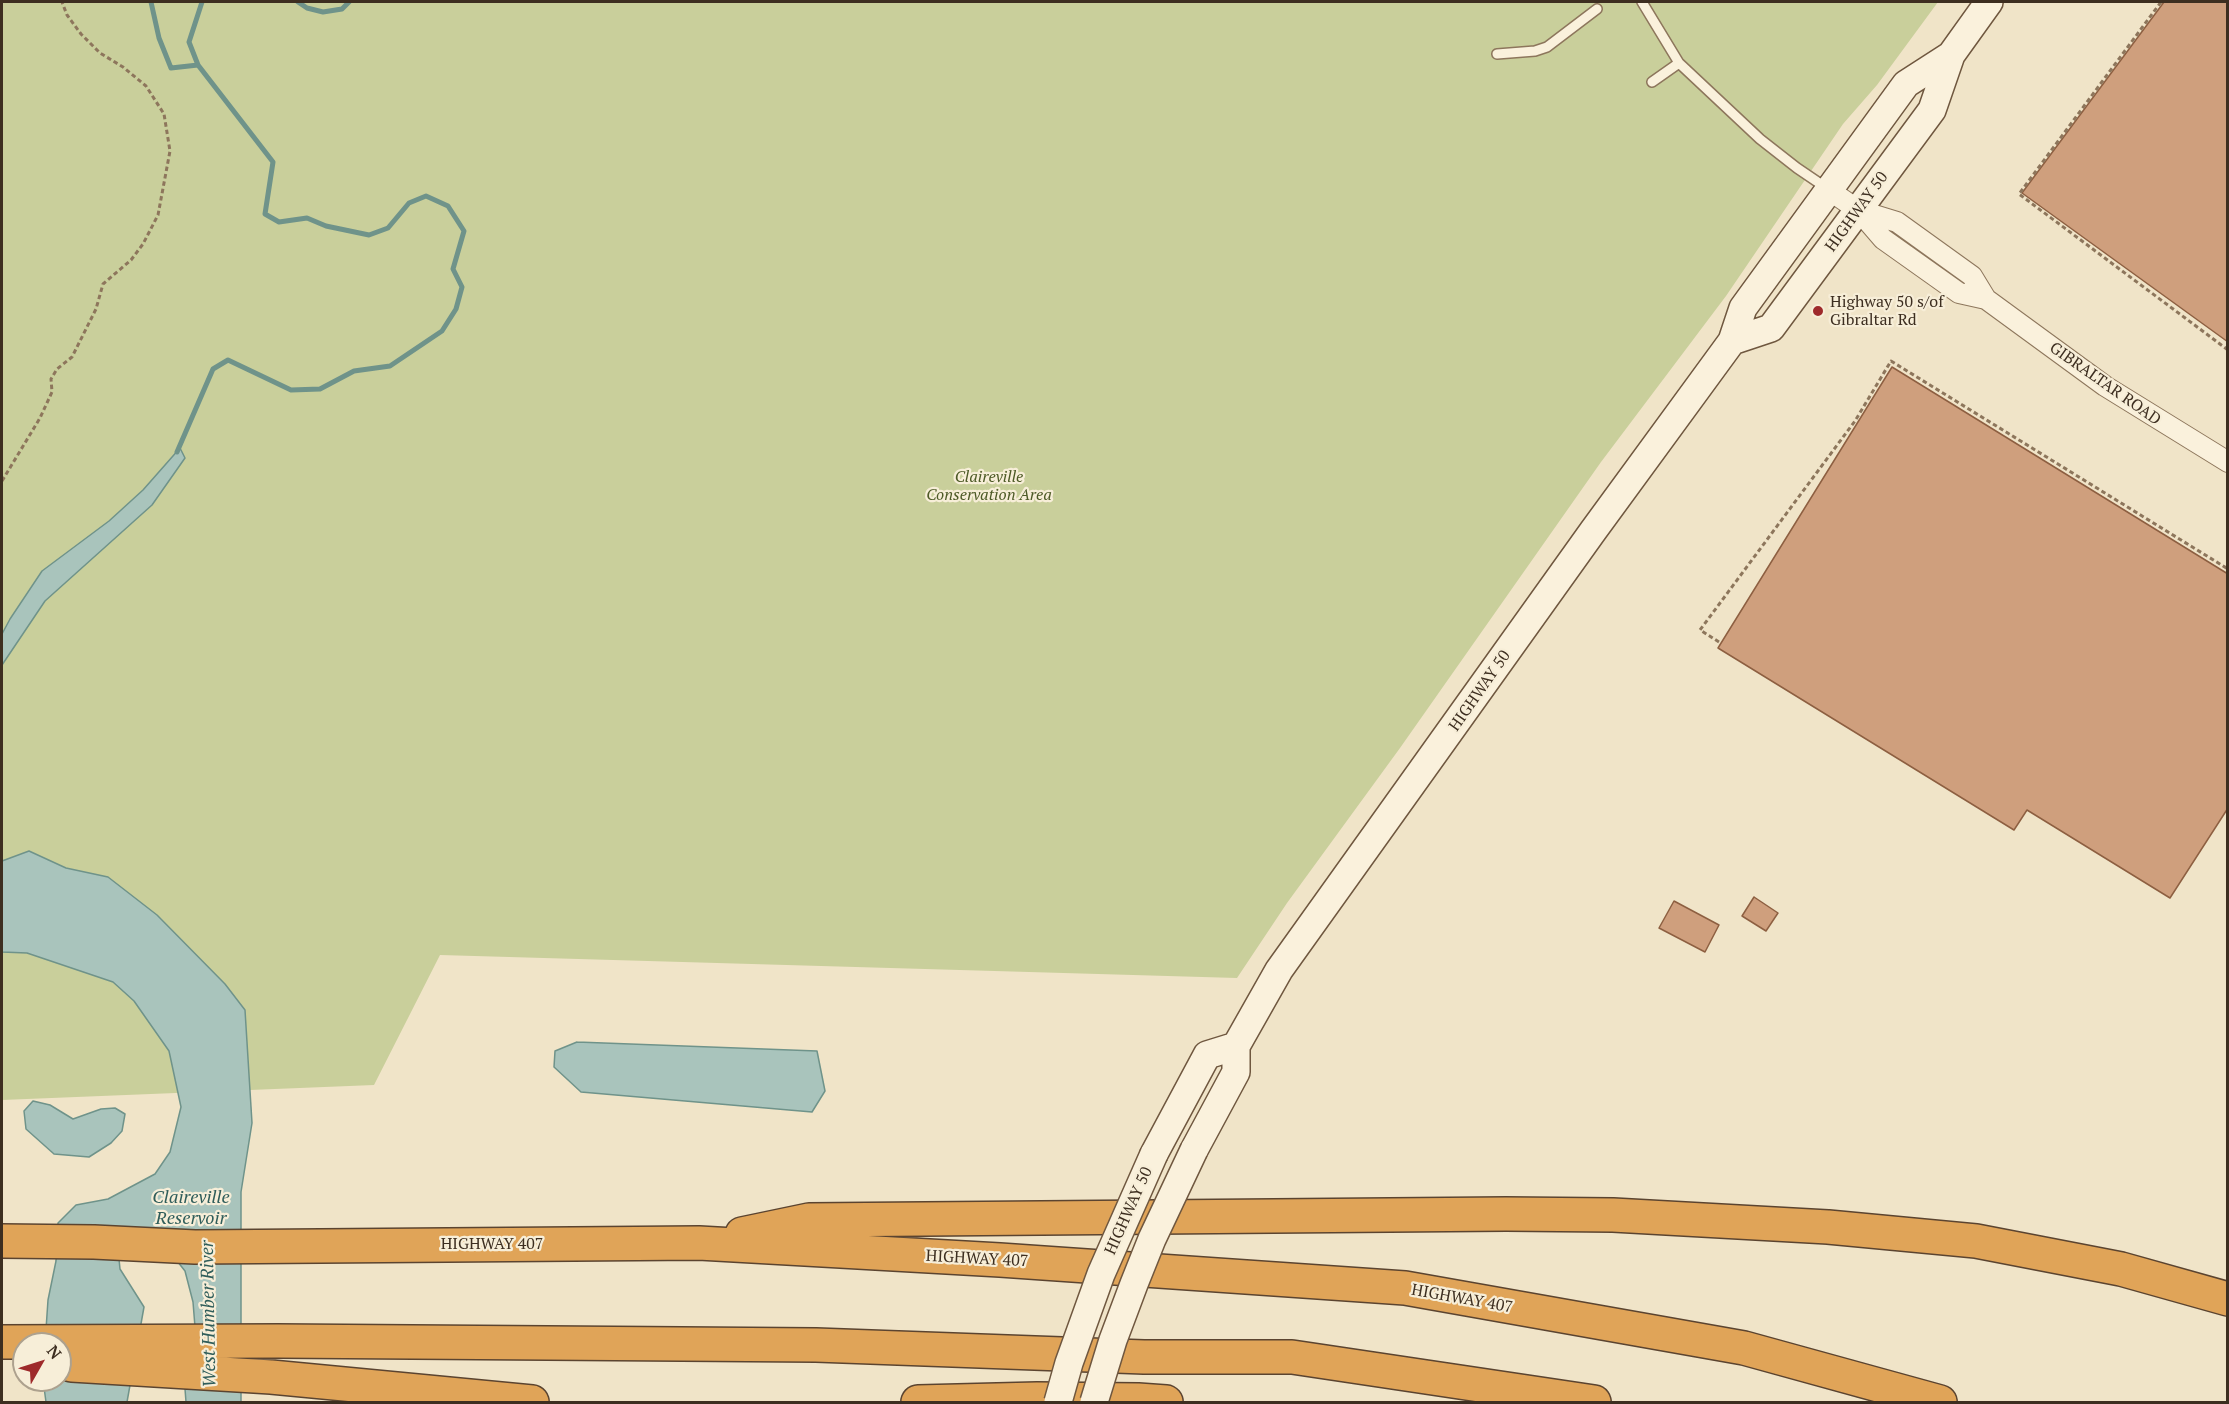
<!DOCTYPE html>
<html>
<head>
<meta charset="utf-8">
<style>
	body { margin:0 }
	#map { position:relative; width:2229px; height:1404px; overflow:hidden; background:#f0e4c8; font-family:"PT Serif",serif }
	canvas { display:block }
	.frame { position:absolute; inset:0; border:3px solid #3d2e20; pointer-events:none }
	.north { position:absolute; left:12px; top:1332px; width:60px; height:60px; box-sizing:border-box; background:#f7eed8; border:2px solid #ada18e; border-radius:50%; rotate:51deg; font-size:16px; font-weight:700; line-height:24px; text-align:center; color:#3d2e20 }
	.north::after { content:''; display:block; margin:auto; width:21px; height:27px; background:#9e2a2b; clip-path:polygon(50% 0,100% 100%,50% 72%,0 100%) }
</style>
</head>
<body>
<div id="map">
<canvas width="2229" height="1404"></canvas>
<div class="frame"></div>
<div class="north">N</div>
</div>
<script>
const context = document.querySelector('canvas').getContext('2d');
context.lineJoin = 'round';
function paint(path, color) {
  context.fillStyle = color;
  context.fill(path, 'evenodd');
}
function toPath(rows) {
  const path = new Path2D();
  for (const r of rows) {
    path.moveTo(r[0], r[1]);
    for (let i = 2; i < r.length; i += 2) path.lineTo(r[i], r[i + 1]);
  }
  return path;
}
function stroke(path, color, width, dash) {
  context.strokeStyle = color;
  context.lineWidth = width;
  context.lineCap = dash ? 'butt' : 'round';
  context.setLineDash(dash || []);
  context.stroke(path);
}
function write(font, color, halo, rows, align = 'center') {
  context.font = font + ' "PT Serif",serif';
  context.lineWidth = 4.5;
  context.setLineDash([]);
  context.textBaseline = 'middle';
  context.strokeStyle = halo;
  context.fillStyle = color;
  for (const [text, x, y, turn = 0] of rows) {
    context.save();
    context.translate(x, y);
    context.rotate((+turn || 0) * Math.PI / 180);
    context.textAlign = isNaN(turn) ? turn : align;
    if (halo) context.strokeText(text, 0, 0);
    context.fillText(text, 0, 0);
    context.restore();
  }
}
const green = toPath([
	[2,2,1938,2,1877,85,1843,124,1726,296,1601,462,1400,748,1287,903,1237,978,440,955,374,1085,2,1100]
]);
const water = toPath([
	[180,448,185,458,152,505,45,601,2,665,2,634,10,619,42,571,109,521,143,490,180,448],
	[29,851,66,868,108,877,157,915,225,984,245,1010,252,1123,241,1192,241,1402,186,1402,185,1389,197,1352,193,1302,185,1271,170,1252,117,1239,120,1269,144,1307,127,1402,46,1402,43,1380,60,1380,60,1344,45,1344,48,1300,56,1261,58,1223,76,1205,108,1199,155,1174,170,1152,181,1107,169,1051,134,1001,113,982,27,953,2,952,2,861,29,851],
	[577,1042,817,1051,825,1091,812,1112,581,1092,554,1067,555,1051,577,1042],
	[33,1101,50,1105,73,1119,101,1109,115,1108,125,1114,122,1131,111,1143,89,1157,54,1154,26,1129,24,1111,33,1101]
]);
const stream = toPath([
	[151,2,159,38,171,68,198,65],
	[298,2,307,8,323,12,342,9,349,2],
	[177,452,213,369,228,360,291,390,320,389,354,371,390,366,442,331,456,309,462,287,453,269,464,231,448,206,426,196,409,203,388,228,369,235,326,226,307,218,279,222,265,214,273,162,198,65,189,42,202,2]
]);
const building = toPath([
	[2164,2,2228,2,2228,342,2022,193,2164,2],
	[1892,367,2228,574,2228,808,2170,898,2027,810,2014,830,1718,648,1892,367],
	[1754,897,1778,913,1766,931,1742,916,1754,897],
	[1674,901,1719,925,1705,952,1659,928,1674,901]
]);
const path = toPath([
	[2161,2,2019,194,2228,350],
	[2,481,40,418,52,392,51,379,57,369,72,357,96,309,103,284,131,260,143,244,158,215,170,151,164,114,146,86,123,67,100,53,81,34,67,15,62,2],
	[1719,642,1700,630,1855,421,1891,361,2228,569]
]);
const lane = toPath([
	[1642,2,1679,63,1760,139,1797,168,1828,189],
	[1497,54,1535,51,1547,47,1597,9],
	[1652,82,1679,63]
]);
const street = toPath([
	[1829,190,1858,210,1883,239,1959,293,1986,299],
	[1858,210,1897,222,1972,276,1986,299,2105,386,2228,462]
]);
const secondary = toPath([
	[1732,341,1771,328,1932,110,1951,55,1989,2],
	[1194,1150,1236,1072,1236,1046,1279,970,1593,531,1732,341,1743,308,1906,84,1951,55],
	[1154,1154,1207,1055,1236,1046]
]);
const highway = toPath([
	[742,1234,809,1220,1506,1214,1613,1215,1828,1227,1976,1241,2121,1269,2228,1299],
	[2,1241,94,1242,195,1247,699,1243,1000,1260,1405,1288,1744,1348,1940,1402],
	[2,1342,278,1341,816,1345,1144,1357,1292,1357,1594,1402],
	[60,1362,72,1365,271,1377,532,1402],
	[918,1402,1037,1399,1138,1400,1166,1402]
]);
const secondaryBridge = toPath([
	[1058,1402,1069,1363,1101,1274,1154,1154],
	[1094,1402,1113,1340,1134,1284,1152,1239,1194,1150]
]);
const markers = [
	[1818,311,6,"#9e2a2b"]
];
const streetNames = [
	["HIGHWAY 50",1857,212,-54],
	["GIBRALTAR ROAD",2105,384,35],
	["HIGHWAY 50",1480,691,-55],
	["HIGHWAY 50",1129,1211,-66],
	["HIGHWAY 407",492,1244],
	["HIGHWAY 407",977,1259,3],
	["HIGHWAY 407",1462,1299,10]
];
const poiNames = [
	["Highway 50 s/of",1830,302],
	["Gibraltar Rd",1830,320]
];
const parkNames = [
	["Claireville",989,477],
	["Conservation Area",989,495]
];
const waterNames = [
	["Claireville",191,1198],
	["Reservoir",191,1219],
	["West Humber River",209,1314,-91]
];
paint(green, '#c9cf9b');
paint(water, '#a9c4bc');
stroke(water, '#6f938a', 1.5);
stroke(stream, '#6f938a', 5);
paint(building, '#cf9f7d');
stroke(building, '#8d5f41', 1.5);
stroke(lane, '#8d765c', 12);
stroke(street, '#8d765c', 22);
stroke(secondary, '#6f573f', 30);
stroke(highway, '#5b4430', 36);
stroke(path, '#8d765c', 3, [4.5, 3]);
stroke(lane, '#faf1dc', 9);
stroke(street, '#faf1dc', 20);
stroke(secondary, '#faf1dc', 27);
stroke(highway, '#e0a458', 33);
stroke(secondaryBridge, '#6f573f', 30, []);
stroke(secondaryBridge, '#faf1dc', 27);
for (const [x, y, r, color] of markers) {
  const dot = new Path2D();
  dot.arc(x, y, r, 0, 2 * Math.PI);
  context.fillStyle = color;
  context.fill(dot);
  stroke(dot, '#f7eed8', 2);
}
write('16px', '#3d2e20', '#f7eed8', streetNames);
write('16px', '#3d2e20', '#f7eed8', poiNames, 'left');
write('italic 16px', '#4d5a26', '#f7eed8', parkNames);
write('italic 18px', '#2f5d5a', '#f7eed8', waterNames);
</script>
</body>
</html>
